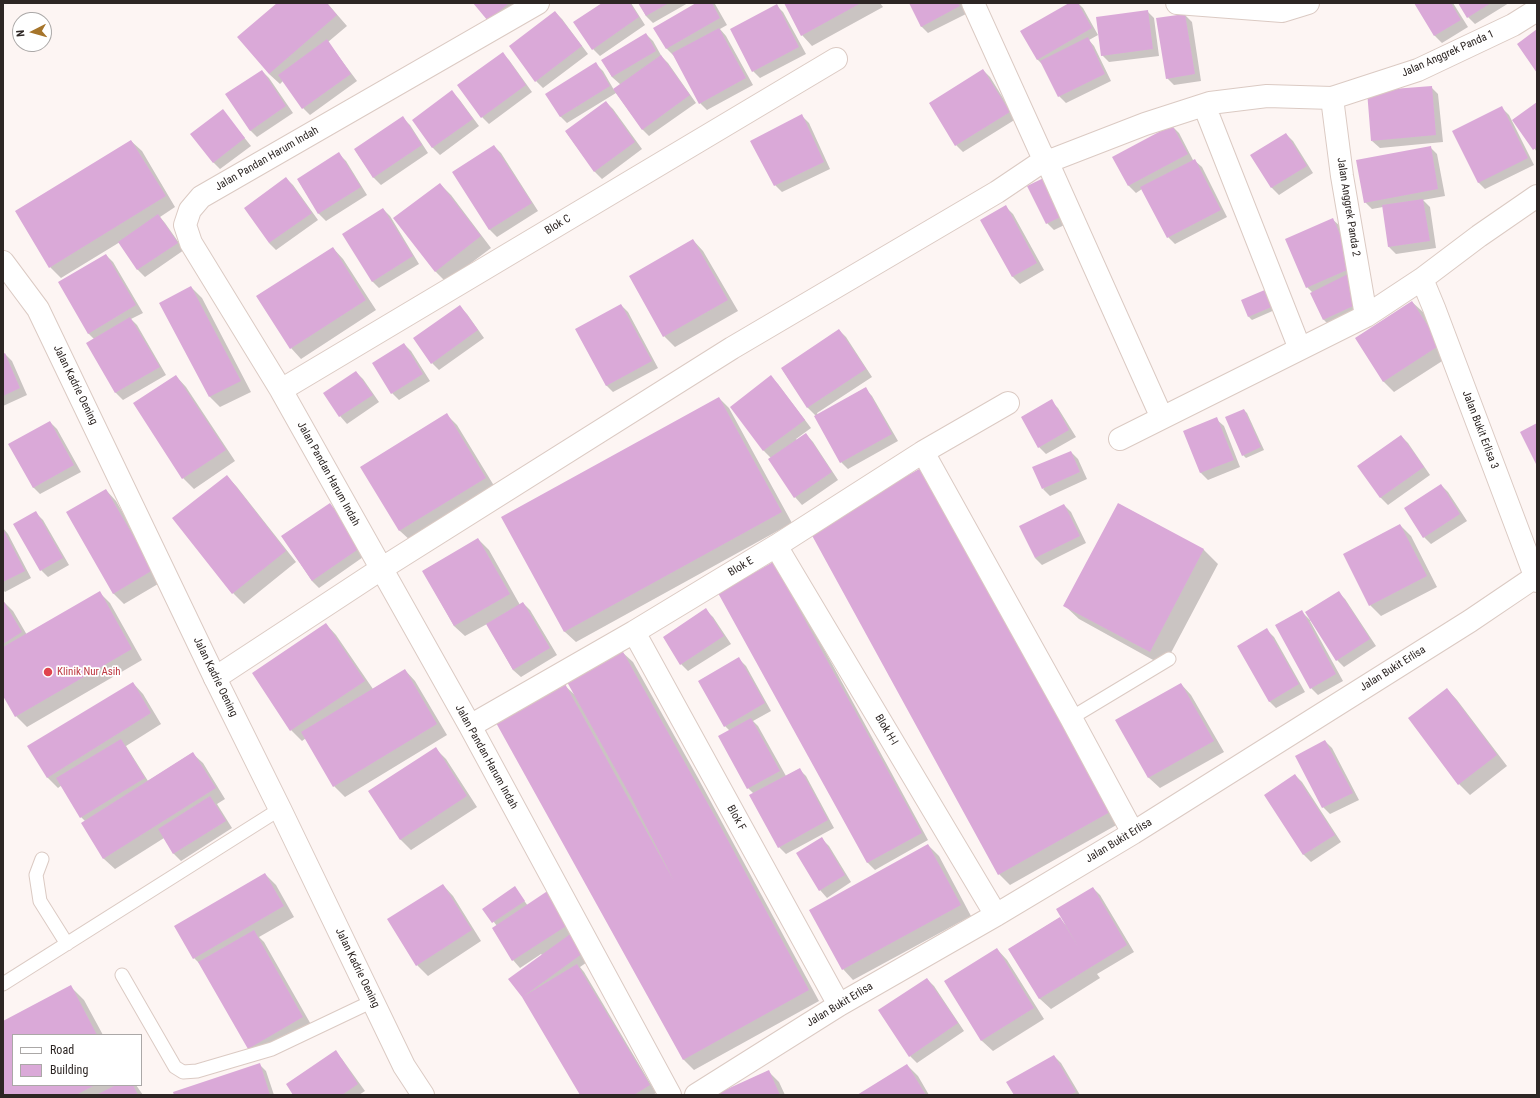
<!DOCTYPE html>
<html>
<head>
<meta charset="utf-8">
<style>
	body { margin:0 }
	#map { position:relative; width:1540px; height:1098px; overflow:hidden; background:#fdf5f3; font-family:"Roboto Condensed",sans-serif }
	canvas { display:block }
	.frame { position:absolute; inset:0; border:4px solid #2d2624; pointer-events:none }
	.legend { position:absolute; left:12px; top:1034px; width:130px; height:52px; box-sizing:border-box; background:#fff; border:1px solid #aba8a7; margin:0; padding:5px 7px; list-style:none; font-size:12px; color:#2d2624 }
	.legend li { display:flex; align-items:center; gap:8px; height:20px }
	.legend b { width:20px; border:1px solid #aba8a7 }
	.north { position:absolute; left:12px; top:12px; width:40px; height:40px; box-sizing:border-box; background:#fff; border:1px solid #aba8a7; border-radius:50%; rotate:264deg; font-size:11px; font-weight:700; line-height:16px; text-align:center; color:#2d2624 }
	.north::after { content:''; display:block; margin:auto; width:14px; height:18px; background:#a6752b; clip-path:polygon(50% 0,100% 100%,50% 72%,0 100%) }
</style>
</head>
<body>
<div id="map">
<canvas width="1540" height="1098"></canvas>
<div class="frame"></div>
<ul class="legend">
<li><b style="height:5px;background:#fff"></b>Road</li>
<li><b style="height:11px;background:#daa9d8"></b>Building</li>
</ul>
<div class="north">N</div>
</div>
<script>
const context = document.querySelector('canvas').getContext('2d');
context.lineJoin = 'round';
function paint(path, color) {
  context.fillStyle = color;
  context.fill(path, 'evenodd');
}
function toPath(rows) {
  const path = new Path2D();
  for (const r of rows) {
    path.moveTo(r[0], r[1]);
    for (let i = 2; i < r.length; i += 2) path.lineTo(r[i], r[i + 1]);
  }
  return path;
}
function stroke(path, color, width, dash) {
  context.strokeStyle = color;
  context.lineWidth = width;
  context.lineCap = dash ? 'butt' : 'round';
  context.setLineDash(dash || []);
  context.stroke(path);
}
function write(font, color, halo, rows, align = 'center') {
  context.font = font + ' "Roboto Condensed",sans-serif';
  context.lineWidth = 3.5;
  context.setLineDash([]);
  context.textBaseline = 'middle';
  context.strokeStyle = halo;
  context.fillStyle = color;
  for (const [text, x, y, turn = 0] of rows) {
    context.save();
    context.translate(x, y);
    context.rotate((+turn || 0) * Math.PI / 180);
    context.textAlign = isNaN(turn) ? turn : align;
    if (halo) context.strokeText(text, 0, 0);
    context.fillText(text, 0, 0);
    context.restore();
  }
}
const shadow = toPath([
	[279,3,327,3,347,26,328,42,357,81,310,115,303,108,283,81,280,84,269,74],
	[474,3,525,3,495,27],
	[603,3,631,3,645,25,600,56,593,49],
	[639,3,688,3,653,23,646,16],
	[698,3,713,3,715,4,727,25,720,29,726,36,753,85,707,110,700,103,674,56,667,49,655,28],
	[785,3,880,3,883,7,812,46,802,35],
	[910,3,961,3,966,14,928,33,921,26],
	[1071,3,1078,3,1083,8,1098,35,1089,40,1094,46,1111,81,1066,103,1059,96,1044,66,1037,59],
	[1415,3,1453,3,1468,27,1442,43,1435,36],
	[1459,3,1509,3,1475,24,1468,17],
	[776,5,783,12,806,54,760,78,753,71],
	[1147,11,1154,18,1159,56,1109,62,1102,55],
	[555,12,562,19,588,54,543,88,536,81],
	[1185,15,1192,22,1201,81,1174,85,1167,78],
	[646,34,653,41,662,57,668,63,696,103,649,136,642,129,616,93,567,123,560,116,596,64,603,71,614,90,621,85,612,77,602,60],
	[502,53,509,60,532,92,489,124,482,117],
	[983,70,990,77,1016,119,963,152,956,145],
	[262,71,269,78,293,113,257,137,250,130],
	[1431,87,1438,94,1443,142,1380,148,1372,141],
	[452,92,459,99,479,126,440,155,433,148,413,120],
	[606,102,613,109,642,149,602,179,595,172,566,132],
	[1537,103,1537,152,1513,120],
	[1502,108,1509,115,1534,165,1485,189,1478,182],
	[223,111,251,146,220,169,213,162],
	[802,116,809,123,830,169,782,192,775,185],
	[403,118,410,125,428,153,381,185,374,178,355,150],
	[1172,126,1179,133,1193,160,1194,160,1202,167,1227,217,1175,244,1168,237,1142,189,1136,193,1129,186,1114,158],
	[1286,134,1293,141,1313,173,1279,195,1272,188,1251,155],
	[131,141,142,151,175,207,160,217,165,223,184,250,145,277,138,270,120,242,61,278,50,267],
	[494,146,501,153,538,211,497,237,490,230,454,172],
	[1430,147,1437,154,1445,196,1423,200,1430,207,1436,248,1396,254,1389,247,1383,207,1372,209,1365,202],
	[339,154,346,161,367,195,326,221,319,214,298,180],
	[286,178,293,185,318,220,276,250,269,243],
	[440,184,451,195,491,248,446,282,436,272,395,218],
	[1029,187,1079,218,1054,230,1047,223],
	[1006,207,1013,214,1044,270,1020,284,1013,277,982,220],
	[383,209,390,216,419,264,379,288,372,281],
	[1332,219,1340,226,1368,309,1331,327,1324,320,1313,293,1307,287],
	[693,240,703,251,738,311,675,347,664,336],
	[333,248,343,259,376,310,301,359,291,348],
	[106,255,113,262,143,313,131,319,137,325,166,375,123,400,116,393,88,343,94,339,88,333],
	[191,287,202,298,251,392,220,407,210,397],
	[1267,290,1277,309,1252,320,1249,317,1242,301],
	[1412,302,1423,312,1450,356,1394,392,1383,381],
	[621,305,628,312,658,368,613,392,606,385],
	[460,307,467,314,484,338,439,370,432,363],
	[839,330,846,337,872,377,817,413,818,415,865,388,872,396,898,441,848,469,841,462,816,416,808,408,782,369],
	[404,344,411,351,430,381,399,400,392,393],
	[5,354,12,361,27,395,3,406,3,355],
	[356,372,363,379,379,402,347,424,340,416],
	[176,376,186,387,235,461,194,489,183,478],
	[771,377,778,384,811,428,796,439,797,440,806,434,813,442,838,480,802,505,795,497,769,459,771,458,764,451,731,407],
	[719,398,729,408,792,523,576,642,565,632,503,518],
	[1051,401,1058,408,1076,437,1046,454,1039,447,1022,417],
	[1244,410,1247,413,1264,450,1246,458,1243,455],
	[447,415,457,425,496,489,411,541,400,531,361,467],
	[1216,419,1224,426,1240,467,1208,480,1201,473,1184,432],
	[50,422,57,429,81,472,40,494,33,487],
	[1401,436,1408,443,1430,475,1388,505,1381,498,1358,466],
	[1071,452,1078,459,1087,479,1050,496,1043,489],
	[921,469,1120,823,1010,885,999,874],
	[227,476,237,487,296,562,244,604,233,593,174,518],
	[1441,485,1448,492,1467,521,1431,544,1424,537],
	[106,490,116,501,163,581,124,604,113,593],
	[330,504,337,511,366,555,319,588,312,581,282,536],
	[1119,504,1204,550,1218,564,1164,666,1079,619,1065,606],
	[1064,505,1071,512,1086,543,1042,565,1035,558],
	[36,513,43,520,69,565,48,577,41,570],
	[1400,525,1411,536,1437,587,1381,616,1370,605],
	[3,528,8,534,31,578,5,592,3,590],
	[478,539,489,550,520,605,523,603,530,610,557,655,521,677,513,670,487,624,465,636,454,626,423,571],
	[773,563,783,574,928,840,875,870,868,863,719,593],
	[1338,592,1345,599,1376,646,1344,667,1337,660,1311,620,1310,621,1343,681,1318,695,1311,688,1301,611,1310,620],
	[100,593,110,603,142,660,27,727,16,716,3,693,3,601,13,611,27,635],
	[706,610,713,617,731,644,688,671,681,664],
	[326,624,336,635,373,689,405,670,415,681,447,735,345,797,334,786,306,738,302,741,291,730],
	[1267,630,1274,637,1305,692,1276,708,1269,701],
	[622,652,633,662,698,778,819,1001,694,1070,684,1060,496,721,563,684,575,695],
	[739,659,746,666,771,711,753,721,758,726,786,776,799,769,806,776,834,828,786,854,779,847,754,794,748,788,720,736,730,731,725,726],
	[133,683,143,694,161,724,126,746,148,781,192,753,203,763,225,799,217,804,232,828,181,861,174,854,164,838,115,869,104,859,82,823,85,821,81,817,62,785,58,788,47,777],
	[1181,684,1191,695,1224,752,1160,788,1149,778,1117,720],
	[1447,689,1457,700,1507,766,1470,795,1459,784],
	[1325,741,1332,748,1359,800,1330,814,1323,807],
	[436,749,446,759,477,807,411,850,400,839],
	[1295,775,1302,782,1341,842,1311,862,1304,855,1265,795],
	[822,839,829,846,851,882,827,898,820,890,798,853],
	[928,845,939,856,971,916,853,980,843,969],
	[265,874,276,885,294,917,259,937,264,942,313,1028,260,1059,249,1049,201,965,194,958],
	[443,885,453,896,481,941,428,976,417,965],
	[515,888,528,906,552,890,593,958,580,967,584,972,656,1093,653,1095,581,1095,523,997,542,955,541,954,520,968,513,960,493,929,497,926,484,909],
	[1093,888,1100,895,1134,952,1097,974,1100,978,1051,1009,1040,999,1009,949,1059,918,1066,925],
	[997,949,1007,960,1044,1019,993,1051,982,1041,945,981],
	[927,979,934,986,964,1031,917,1063,910,1056],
	[71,987,84,1000,103,1035,13,1035,13,1085,136,1085,143,1095,3,1095,3,1022],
	[335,1052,342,1059,365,1091,359,1095,295,1095],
	[1054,1056,1061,1063,1080,1095,1015,1095],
	[259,1064,266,1071,274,1095,176,1095],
	[907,1065,918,1076,929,1095,859,1095],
	[768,1071,779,1082,785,1095,716,1095]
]);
const building = toPath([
	[277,3,327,3,337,15,269,74,237,37],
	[473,3,509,3,488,21],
	[602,3,630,3,639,17,592,50,573,22],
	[638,3,669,3,646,16],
	[696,3,712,3,720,18,666,49,653,28],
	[784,3,861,3,801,36],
	[909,3,958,3,960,6,921,27],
	[1069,3,1078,3,1092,28,1037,60,1020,31],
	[1414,3,1451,3,1461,20,1434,36],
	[1458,3,1491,3,1467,18],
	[777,4,799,47,752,72,730,29],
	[1148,10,1153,49,1101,56,1096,17],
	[555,11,582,46,535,82,509,46],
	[1185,14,1195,74,1166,79,1156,18],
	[719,28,746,78,699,104,672,53],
	[1537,29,1537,73,1517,44],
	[646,33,656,51,612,77,601,60],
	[1088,37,1105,74,1058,97,1040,61],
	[327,39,351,74,302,109,278,75],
	[503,52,526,85,481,118,457,85],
	[661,55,690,95,642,130,613,89],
	[596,62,610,86,560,117,545,94],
	[983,69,1010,112,955,146,929,103],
	[262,70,286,106,250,131,225,94],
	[1432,86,1436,135,1371,141,1367,91],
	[452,90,473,119,432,148,412,120],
	[606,101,635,142,594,172,565,131],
	[1537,102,1537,147,1533,150,1512,120],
	[1502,106,1528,158,1478,183,1452,131],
	[223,109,245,138,213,163,190,134],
	[802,114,824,162,774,186,750,141],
	[403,116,422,145,373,178,354,149],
	[1172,125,1188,154,1128,186,1112,157],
	[1286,133,1307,166,1271,188,1250,155],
	[131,140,166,196,49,268,15,211],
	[494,145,532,203,489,230,452,172],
	[1431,146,1438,189,1364,203,1356,160],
	[339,152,361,187,318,214,297,179],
	[1195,159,1221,210,1167,238,1140,187],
	[1054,173,1073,211,1046,224,1027,186],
	[286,177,312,213,269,243,244,208],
	[440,183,481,236,435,272,393,218],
	[1423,199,1430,241,1388,247,1382,205],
	[1006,205,1037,263,1012,277,980,220],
	[383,208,413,256,372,282,342,234],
	[158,214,178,243,137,270,118,242],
	[1333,218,1354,267,1306,288,1285,239],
	[693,239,728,300,663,337,629,276],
	[333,247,366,300,290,349,256,296],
	[106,254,136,305,88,334,58,282],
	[1348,274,1362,302,1323,320,1310,293],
	[191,286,241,381,209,397,159,303],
	[1267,289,1274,306,1248,317,1241,300],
	[1412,301,1440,345,1383,382,1355,338],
	[621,304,652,361,606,386,575,329],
	[460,305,478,330,431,364,413,338],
	[130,317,160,367,115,393,86,343],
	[839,329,866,369,807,408,781,368],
	[404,343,423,374,391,394,372,363],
	[5,353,20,388,3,396,3,354],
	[356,371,373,395,339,417,323,393],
	[176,375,226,450,182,479,133,403],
	[771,375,805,420,763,451,730,407],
	[866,387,892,434,840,463,814,416],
	[719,397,782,512,564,632,501,517],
	[1052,399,1069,430,1038,448,1021,417],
	[1244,409,1261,447,1242,456,1225,417],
	[447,413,486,478,399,531,360,467],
	[1217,417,1234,460,1200,473,1183,431],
	[50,421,74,465,33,488,8,444],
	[1537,423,1537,466,1520,432],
	[806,433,832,472,794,498,768,459],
	[1401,435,1424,467,1380,498,1357,466],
	[1071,451,1080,472,1042,489,1032,467],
	[921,468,1110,812,998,875,809,530],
	[227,475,286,551,232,594,172,518],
	[1441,484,1460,514,1423,538,1404,508],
	[106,489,153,570,113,594,66,512],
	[330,503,360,548,312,581,281,536],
	[1118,503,1204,549,1150,652,1063,606],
	[1064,504,1080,536,1035,558,1019,526],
	[36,511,63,558,40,571,13,524],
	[1400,524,1427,576,1369,606,1343,554],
	[3,529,25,571,3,582],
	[478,538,510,594,454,626,422,571],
	[773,562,922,833,867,863,718,593],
	[100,591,132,649,15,717,3,696,3,647],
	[1339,591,1370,639,1336,661,1305,612],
	[3,600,22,632,3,644],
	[523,602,550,648,513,670,486,624],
	[706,608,724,636,680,665,663,637],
	[1302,610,1336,674,1310,689,1275,625],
	[326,623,365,681,290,731,252,673],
	[1267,628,1299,684,1269,702,1237,646],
	[622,650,717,820,809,990,683,1060,495,721,564,682,674,881,631,797,567,682],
	[739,657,765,703,724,727,698,681],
	[405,669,437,724,333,787,301,732],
	[133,682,151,713,47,778,27,746],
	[1181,683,1214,741,1148,778,1115,720],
	[1447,688,1497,755,1458,785,1408,718],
	[751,718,780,771,747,789,718,736],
	[121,739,145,778,80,818,56,778],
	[1325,740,1353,793,1322,808,1295,756],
	[436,747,467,796,400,840,368,791],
	[193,752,216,788,103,859,81,823],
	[800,768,828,820,778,848,749,795],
	[1295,774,1335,835,1303,855,1264,795],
	[210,796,226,821,173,854,158,829],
	[822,837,845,875,819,891,796,853],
	[928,844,961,905,842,970,809,910],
	[265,873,284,906,193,959,174,926],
	[443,884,472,930,416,966,387,919],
	[515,886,525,901,492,923,482,909],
	[1093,887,1127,945,1039,999,1008,949,1060,917,1079,948,1056,909],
	[552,888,574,921,512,961,492,928],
	[254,930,303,1017,248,1049,198,962],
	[573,932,586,951,524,996,577,964,650,1085,634,1095,580,1095,522,997,508,979],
	[997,948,1034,1008,981,1041,944,981],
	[927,978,958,1023,909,1057,878,1010],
	[71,985,97,1035,13,1035,13,1085,95,1085,76,1095,3,1095,3,1021],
	[336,1050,358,1084,342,1095,293,1095,286,1084],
	[1054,1055,1076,1092,1070,1095,1014,1095,1006,1082],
	[260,1063,270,1095,174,1095,173,1092],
	[907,1064,926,1095,857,1095],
	[769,1070,780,1095,714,1095],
	[116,1085,133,1085,138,1095,96,1095]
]);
const service = toPath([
	[1071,718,1169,659],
	[42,859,36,875,40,901,67,944],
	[122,975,175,1067,183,1072,197,1071,272,1049,373,1001],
	[3,984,280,809]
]);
const minor = toPath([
	[538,3,201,197,190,210,185,225,191,243,281,390,470,726,670,1095],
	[973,3,1041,153,1046,159,1052,160,1145,124,1210,103,1267,96,1332,98,1418,70,1513,25,1537,10],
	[1177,3,1282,11,1308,3],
	[1332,98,1342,176,1366,316],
	[1204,105,1300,349],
	[1422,279,1434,308,1537,581],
	[281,390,836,59],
	[1120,439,1366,316,1422,279,1479,236,1537,196],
	[923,452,1071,718,1133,833],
	[776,546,996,915],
	[634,632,839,1005],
	[215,678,381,569,732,348,997,192,1046,159,1162,418],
	[470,726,634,632,776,546,923,452,1008,403],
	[696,1095,839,1005,996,915,1133,833,1470,621,1535,577]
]);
const secondary = toPath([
	[3,262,38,309,215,678,280,809,404,1066,423,1095]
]);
const markers = [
	[48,672,5,"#e0444e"]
];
const streetNames = [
	["Jalan Anggrek Panda 1",1448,54,-24],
	["Jalan Pandan Harum Indah",267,159,-30],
	["Jalan Anggrek Panda 2",1348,207,81],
	["Blok C",558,225,-31],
	["Jalan Kadrie Oening",75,385,64],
	["Jalan Bukit Erlisa 3",1480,430,69],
	["Jalan Pandan Harum Indah",328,474,61],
	["Blok E",741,567,-31],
	["Jalan Bukit Erlisa",1393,669,-32],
	["Jalan Kadrie Oening",215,677,64],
	["Blok H-I",886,730,59],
	["Jalan Pandan Harum Indah",486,757,61],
	["Blok F",736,818,61],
	["Jalan Bukit Erlisa",1119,841,-31],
	["Jalan Kadrie Oening",357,968,64],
	["Jalan Bukit Erlisa",840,1005,-31]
];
const healthNames = [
	["Klinik Nur Asih",57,672]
];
paint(shadow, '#0003');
paint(building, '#daa9d8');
stroke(service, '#dbcac3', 15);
stroke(minor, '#dbcac3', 24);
stroke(secondary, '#dbcac3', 24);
stroke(service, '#fff', 13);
stroke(minor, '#fff', 22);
stroke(secondary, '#fff', 22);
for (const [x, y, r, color] of markers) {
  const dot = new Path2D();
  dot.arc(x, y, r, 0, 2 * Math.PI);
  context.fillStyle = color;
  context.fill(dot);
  stroke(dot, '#fff', 1.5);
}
write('11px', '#2d2624', '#fff', streetNames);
write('11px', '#be3a42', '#fff', healthNames, 'left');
</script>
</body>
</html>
